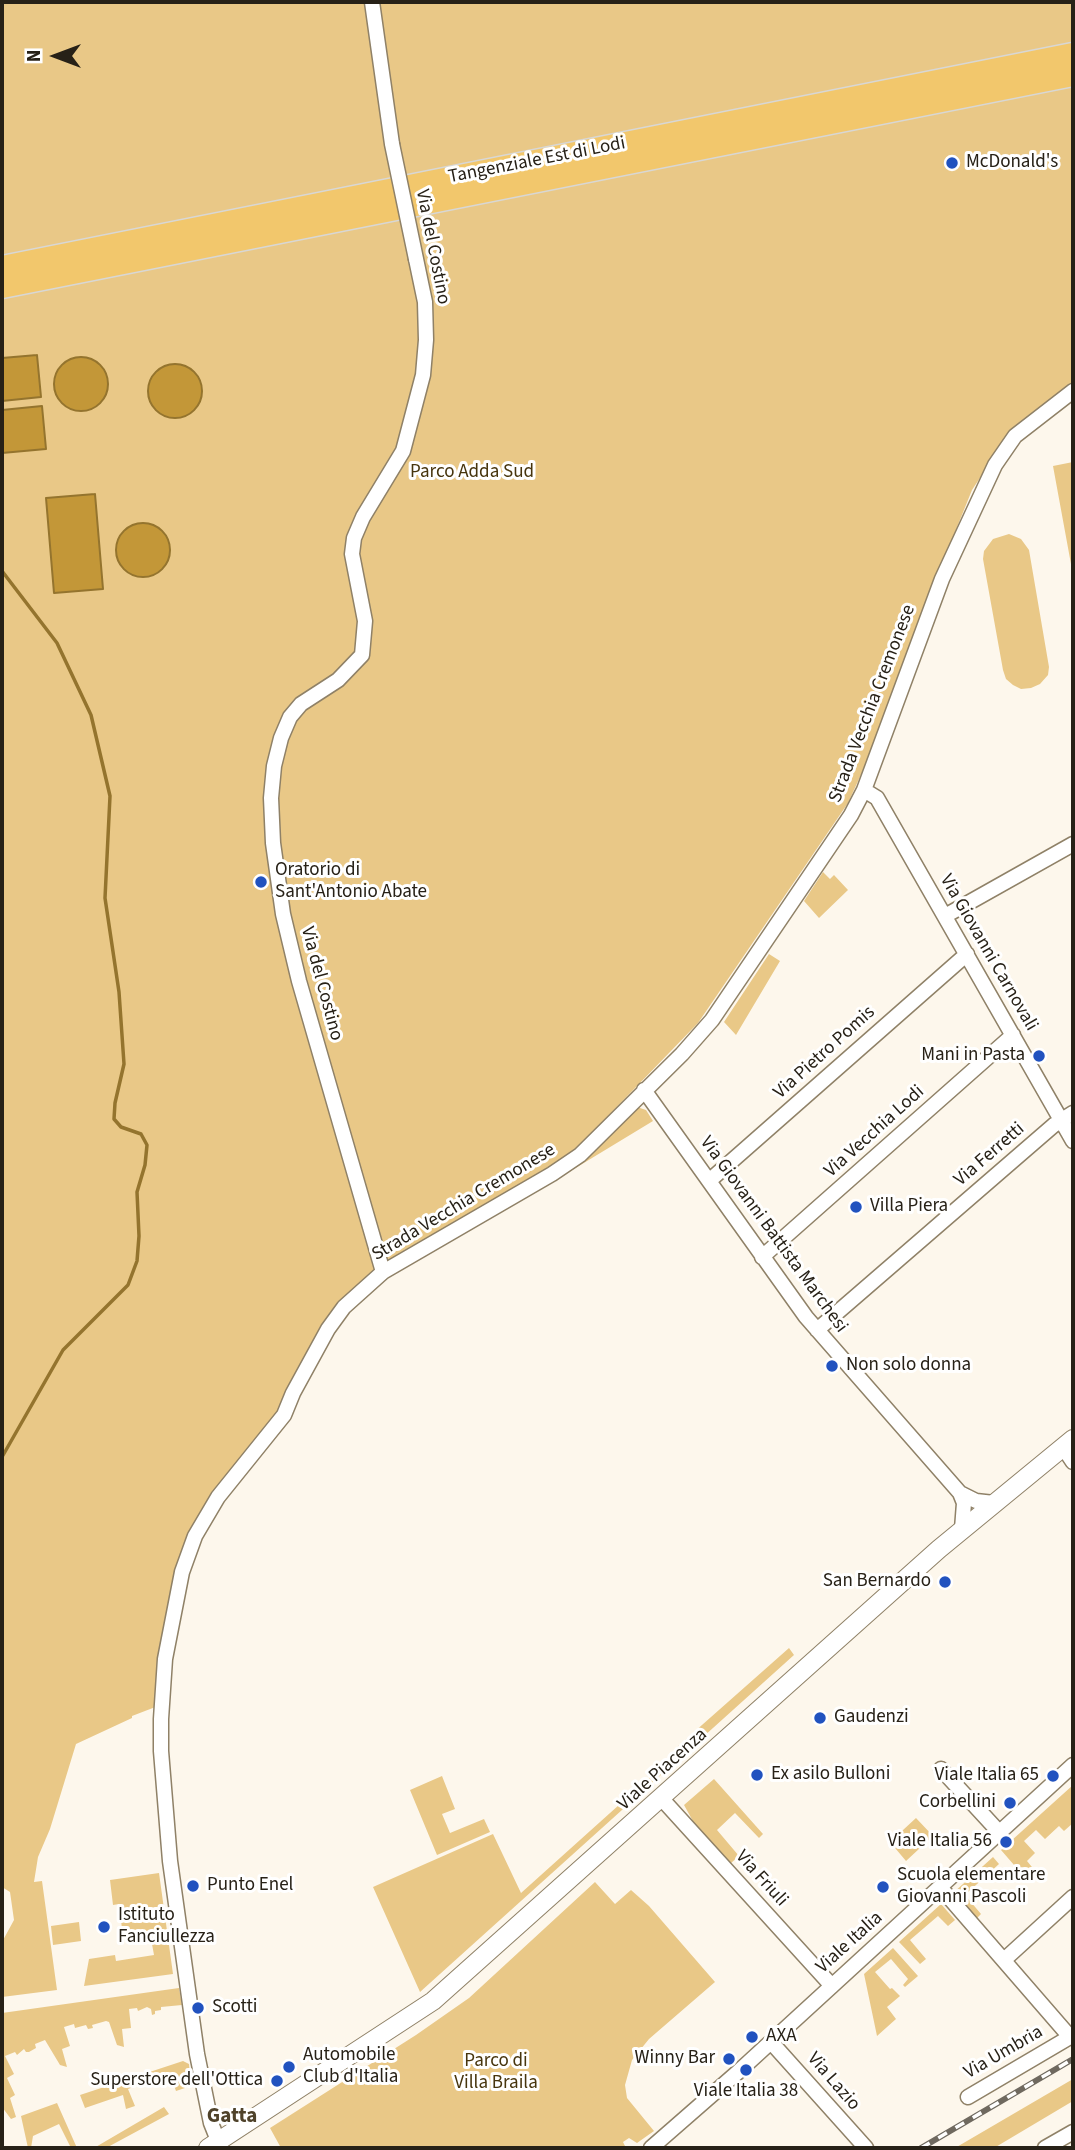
<!DOCTYPE html>
<html>
<head>
<meta charset="utf-8">
<style>
	body { margin:0 }
	#map { position:relative; width:1075px; height:2150px; overflow:hidden; background:#fdf7ec; font-family:"Source Sans 3",sans-serif }
	canvas { display:block }
	.frame { position:absolute; inset:0; border:4px solid #272117; pointer-events:none }
	.north { position:absolute; left:21px; top:21px; width:70px; height:70px; -webkit-text-stroke:5px #fff; paint-order:stroke; rotate:270deg; font-size:19px; font-weight:700; line-height:28px; text-align:center; color:#272117 }
	.north::after { content:''; display:block; margin:auto; width:24px; height:32px; background:#272117; clip-path:polygon(50% 0,100% 100%,50% 72%,0 100%) }
</style>
</head>
<body>
<div id="map">
<canvas width="1075" height="2150"></canvas>
<div class="frame"></div>
<div class="north">N</div>
</div>
<script>
const context = document.querySelector('canvas').getContext('2d');
context.lineJoin = 'round';
function paint(path, color) {
  context.fillStyle = color;
  context.fill(path, 'evenodd');
}
function toPath(rows) {
  const path = new Path2D();
  for (const r of rows) {
    if (r.length === 3) {
      path.moveTo(r[0] + r[2], r[1]);
      path.arc(r[0], r[1], r[2], 0, 2 * Math.PI);
      continue;
    }
    path.moveTo(r[0], r[1]);
    for (let i = 2; i < r.length; i += 2) path.lineTo(r[i], r[i + 1]);
  }
  return path;
}
function stroke(path, color, width, dash) {
  context.strokeStyle = color;
  context.lineWidth = width;
  context.lineCap = dash ? 'butt' : 'round';
  context.setLineDash(dash || []);
  context.stroke(path);
}
function write(font, color, halo, rows, align = 'center') {
  context.font = font + ' "Source Sans 3",sans-serif';
  context.lineWidth = 6;
  context.setLineDash([]);
  context.textBaseline = 'middle';
  context.strokeStyle = halo;
  context.fillStyle = color;
  for (const [text, x, y, turn = 0] of rows) {
    context.save();
    context.translate(x, y);
    context.rotate((+turn || 0) * Math.PI / 180);
    context.textAlign = isNaN(turn) ? turn : align;
    if (halo) context.strokeText(text, 0, 0);
    context.fillText(text, 0, 0);
    context.restore();
  }
}
const green = toPath([
	[2,2,1073,2,1073,390,1013,428,972,490,922,614,864,768,848,803,698,1023,579,1146,557,1162,391,1262,355,1290,280,1409,200,1515,158,1706,132,1716,132,1718,76,1744,50,1829,38,1857,34,1882,42,1881,57,1990,2,1997,2,1942,14,1920,10,1892,2,1887],
	[1073,462,1073,575,1053,466],
	[1009,534,1021,539,1029,550,1049,667,1048,675,1040,684,1031,688,1021,689,1013,685,1006,679,1003,670,983,559,984,551,993,539],
	[823,872,830,879,834,875,848,890,819,918,804,901],
	[769,954,780,961,736,1035,724,1022],
	[637,1107,646,1110,653,1121,564,1175,580,1163],
	[789,1648,794,1655,420,1992,373,1887,493,1834,521,1893,679,1751,676,1748],
	[442,1776,455,1809,442,1814,450,1833,484,1819,490,1832,437,1855,410,1790],
	[714,1779,763,1834,759,1838,735,1813,717,1830,739,1856,731,1863,694,1823,684,1805],
	[1073,1785,1073,1823,1064,1831,1059,1826,1045,1839,1036,1830,1024,1841,1035,1853,1027,1861,1036,1872,1027,1880,1001,1850],
	[916,1818,933,1836,906,1861,890,1842],
	[993,1857,999,1864,965,1895,981,1914,976,1919,953,1893],
	[159,1873,173,1974,84,1986,89,1959,115,1955,116,1961,154,1955,150,1933,123,1937,119,1904,113,1905,110,1880],
	[595,1882,615,1904,631,1890,649,1906,715,1982,649,2039,632,2060,625,2085,627,2098,654,2131,637,2143,629,2138,623,2142,626,2148,281,2148,270,2128,416,2035,469,1998],
	[941,1904,955,1920,948,1926,938,1916,910,1940,926,1959,920,1964,899,1942],
	[79,1922,81,1941,53,1945,51,1926],
	[893,1948,918,1976,905,1987,903,1985,908,1979,891,1959,875,1972,890,1989,892,1988,900,1996,887,2007,896,2019,877,2036,864,1974],
	[179,1988,182,2005,161,2007,161,2010,155,2011,155,2014,152,2015,151,2009,147,2007,138,2011,137,2008,129,2009,131,2028,122,2029,124,2047,117,2045,109,2022,106,2021,92,2025,93,2028,88,2029,86,2025,75,2028,74,2024,64,2027,70,2046,62,2049,67,2067,60,2065,45,2040,35,2044,36,2048,29,2052,26,2052,24,2049,17,2055,15,2052,5,2056,14,2074,7,2078,15,2095,10,2098,16,2117,11,2119,2,2107,2,2013],
	[183,2061,189,2064,191,2086,176,2091,170,2074,128,2089,135,2106,126,2109,123,2095,85,2108,80,2095],
	[1073,2079,1073,2101,994,2148,955,2148],
	[57,2103,77,2148,71,2148,59,2124,33,2136,31,2148,28,2148,21,2116],
	[164,2107,169,2114,106,2148,94,2148]
]);
const water = toPath([
	[37,355,41,397,2,401,2,358,37,355],
	[81,384,27],
	[175,391,27],
	[42,406,46,449,2,453,2,410,42,406],
	[95,494,103,589,54,593,46,498,95,494],
	[143,550,27]
]);
const stream = toPath([
	[2,571,57,643,91,715,110,796,105,898,119,992,124,1064,115,1103,114,1119,121,1127,141,1134,147,1145,145,1165,137,1192,139,1236,137,1261,128,1285,63,1350,2,1457]
]);
const minor = toPath([
	[372,2,392,144],
	[864,790,877,798,1073,1141],
	[945,916,1073,844],
	[644,1090,806,1317,960,1493,976,1501,994,1503],
	[709,1181,967,954],
	[762,1257,1013,1035],
	[383,1272,299,981,283,914,273,843,271,798,274,766,281,738,290,717,301,704,338,680,362,655,365,621,352,554,354,538,363,517,403,451,423,375,426,340,425,302,416,259],
	[817,1330,1054,1125,1073,1113],
	[1063,1447,1073,1462],
	[960,1493,964,1503,962,1529],
	[941,1769,999,1832],
	[662,1799,832,1986],
	[940,1887,1070,2037,968,2097],
	[1004,1960,1073,1897],
	[771,2042,866,2148],
	[221,2148,211,2123,197,2054,170,1861,161,1751,161,1719,165,1659,182,1572,195,1536,218,1497,284,1415,293,1393,328,1329,344,1307,383,1272,552,1174,580,1155,682,1054,712,1020,851,815,864,790,942,579,995,465,1015,436,1073,391],
	[651,2148,738,2072,1073,1765],
	[1045,2148,1073,2132]
]);
const tertiary = toPath([
	[208,2148,433,2001,939,1549,1073,1439]
]);
const trunk = toPath([
	[2,268,1073,55],
	[2,286,1073,74]
]);
const rail = toPath([
	[921,2148,1073,2059]
]);
const minorBridge = toPath([
	[392,144,416,259]
]);
const markers = [
	[952,163,7,"#2152bf"],
	[261,882,7,"#2152bf"],
	[1039,1056,7,"#2152bf"],
	[856,1207,7,"#2152bf"],
	[832,1366,7,"#2152bf"],
	[945,1582,7,"#2152bf"],
	[820,1718,7,"#2152bf"],
	[757,1775,7,"#2152bf"],
	[1053,1776,7,"#2152bf"],
	[1010,1803,7,"#2152bf"],
	[1006,1842,7,"#2152bf"],
	[193,1886,7,"#2152bf"],
	[883,1887,7,"#2152bf"],
	[104,1927,7,"#2152bf"],
	[198,2008,7,"#2152bf"],
	[752,2037,7,"#2152bf"],
	[729,2059,7,"#2152bf"],
	[289,2067,7,"#2152bf"],
	[746,2070,7,"#2152bf"],
	[277,2081,7,"#2152bf"]
];
const streetNames = [
	["Tangenziale Est di Lodi",537,161,-11],
	["Via del Costino",432,247,79],
	["Strada Vecchia Cremonese",873,704,-69],
	["Via Giovanni Carnovali",988,953,60],
	["Via del Costino",321,984,75],
	["Via Pietro Pomis",825,1053,-42],
	["Via Vecchia Lodi",875,1132,-42],
	["Via Ferretti",990,1155,-41],
	["Strada Vecchia Cremonese",464,1203,-31],
	["Via Giovanni Battista Marchesi",773,1235,54],
	["Viale Piacenza",663,1770,-42],
	["Via Friuli",761,1879,48],
	["Viale Italia",850,1943,-42],
	["Via Umbria",1004,2053,-30],
	["Via Lazio",833,2082,49]
];
const poiNames = [
	["McDonald's",966,163],
	["Oratorio di",275,871],
	["Sant'Antonio Abate",275,893],
	["Mani in Pasta",1025,1056,"right"],
	["Villa Piera",870,1207],
	["Non solo donna",846,1366],
	["San Bernardo",931,1582,"right"],
	["Gaudenzi",834,1718],
	["Ex asilo Bulloni",771,1775],
	["Viale Italia 65",1039,1776,"right"],
	["Corbellini",996,1803,"right"],
	["Viale Italia 56",992,1842,"right"],
	["Scuola elementare",897,1876],
	["Giovanni Pascoli",897,1898],
	["Punto Enel",207,1886],
	["Istituto",118,1916],
	["Fanciullezza",118,1938],
	["Scotti",212,2008],
	["AXA",766,2037],
	["Automobile",303,2056],
	["Club d'Italia",303,2078],
	["Winny Bar",715,2059,"right"],
	["Superstore dell'Ottica",263,2081,"right"],
	["Viale Italia 38",746,2092,"center"]
];
const parkNames = [
	["Parco Adda Sud",472,473],
	["Parco di",496,2062],
	["Villa Braila",496,2084]
];
const neighbourhoodNames = [
	["Gatta",232,2117]
];
paint(green, '#e9c887');
paint(water, '#c39738');
stroke(water, '#94742e', 2);
stroke(stream, '#94742e', 3.5);
stroke(minor, '#8f8167', 17);
stroke(tertiary, '#8f8167', 20);
stroke(trunk, '#d8d7d5', 27);
stroke(minor, '#fff', 14);
stroke(tertiary, '#fff', 18);
stroke(trunk, '#f2c76c', 24);
stroke(rail, '#6f695f', 6);
stroke(rail, '#fff', 3.5, [10]);
stroke(minorBridge, '#8f8167', 17, []);
stroke(minorBridge, '#fff', 14);
for (const [x, y, r, color] of markers) {
  const dot = new Path2D();
  dot.arc(x, y, r, 0, 2 * Math.PI);
  context.fillStyle = color;
  context.fill(dot);
  stroke(dot, '#fff', 2.5);
}
write('19px', '#272117', '#fff', streetNames);
write('19px', '#272117', '#fff', poiNames, 'left');
write('19px', '#47350d', '#fff', parkNames);
write('bold 21px', '#4f422a', '#fff', neighbourhoodNames);
</script>
</body>
</html>
